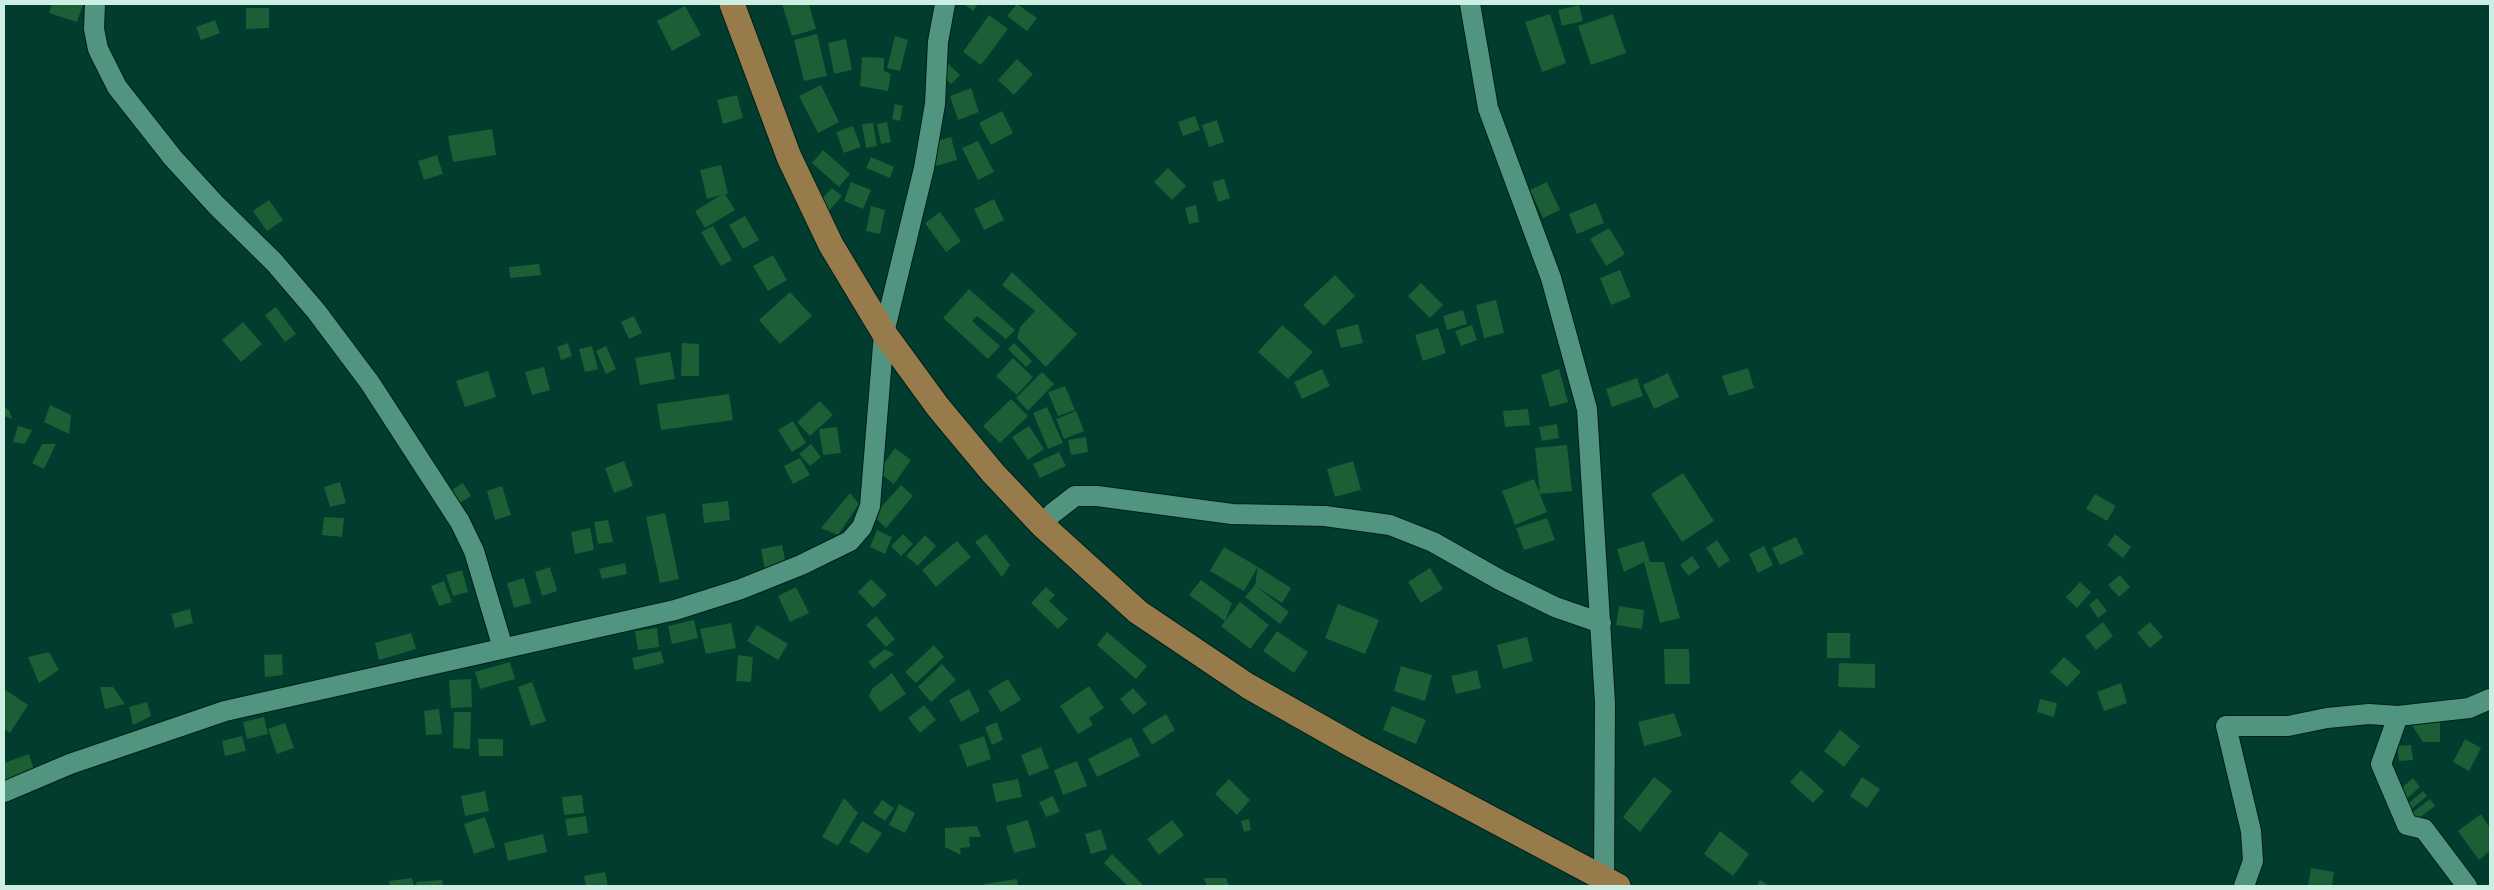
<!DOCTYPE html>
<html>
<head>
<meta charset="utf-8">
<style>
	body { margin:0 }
	#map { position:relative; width:2494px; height:890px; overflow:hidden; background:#013c2f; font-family:Jost,sans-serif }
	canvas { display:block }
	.frame { position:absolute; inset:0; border:5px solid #cdeee2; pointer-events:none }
</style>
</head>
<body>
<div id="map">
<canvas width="2494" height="890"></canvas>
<div class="frame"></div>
</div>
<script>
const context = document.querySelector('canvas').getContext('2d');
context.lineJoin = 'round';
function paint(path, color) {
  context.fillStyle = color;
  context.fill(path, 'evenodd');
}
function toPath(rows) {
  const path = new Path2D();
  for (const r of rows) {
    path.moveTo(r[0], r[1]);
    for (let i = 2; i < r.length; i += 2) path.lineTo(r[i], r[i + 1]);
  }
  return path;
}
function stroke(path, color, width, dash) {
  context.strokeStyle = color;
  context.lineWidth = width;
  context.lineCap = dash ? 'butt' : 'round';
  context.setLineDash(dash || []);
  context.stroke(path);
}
const building = toPath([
	[52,4,83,4,77,22,49,13],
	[782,4,809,4,816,29,792,36],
	[964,4,978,4,973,11],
	[1017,4,1037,18,1027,31,1007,16],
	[1579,5,1583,21,1562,26,1558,10],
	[685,6,701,35,672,51,657,21],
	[246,8,269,8,269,28,246,29],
	[1550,14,1566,63,1542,72,1525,22],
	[1613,14,1626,53,1591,65,1578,26],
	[989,15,1008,29,981,65,963,52],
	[215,20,220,33,201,40,196,27],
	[817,34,827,76,804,81,794,40],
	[895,36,908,40,900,71,887,68],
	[846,39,852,70,834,74,828,43],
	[940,56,960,75,951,84,931,65],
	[862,57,884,58,884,71,891,74,888,91,860,86],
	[1017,59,1033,74,1014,95,998,80],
	[821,85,839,122,818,133,799,96],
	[971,88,979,112,958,120,950,96],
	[737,95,743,118,723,124,717,100],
	[895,104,903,106,900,121,892,119],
	[1002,111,1013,133,991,145,979,123],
	[1195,116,1200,130,1183,136,1178,122],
	[1217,120,1224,142,1209,147,1202,125],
	[887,122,891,142,881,144,877,124],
	[873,123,877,146,866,148,862,124],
	[853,126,861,147,844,153,836,132],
	[492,129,496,155,453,162,448,136],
	[951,137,957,160,928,168,922,145],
	[978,141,994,172,978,180,962,148],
	[823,150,850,174,839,187,812,163],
	[437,155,443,174,424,180,418,161],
	[871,157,894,167,890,178,866,168],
	[721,165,728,194,725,194,735,210,705,228,695,211,721,195,707,199,700,170],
	[1168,168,1186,186,1172,200,1154,182],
	[1224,179,1230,198,1218,202,1212,182],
	[851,182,871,190,863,209,844,201],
	[1547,182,1560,210,1543,218,1530,190],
	[832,188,842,196,828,212,818,203],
	[994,199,1004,220,984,230,974,209],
	[269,200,283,220,267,231,253,211],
	[1596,203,1604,223,1577,234,1569,214],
	[1196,205,1199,222,1189,224,1185,208],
	[871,206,885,210,880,234,866,231],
	[940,212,961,241,946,252,925,223],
	[745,216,759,240,743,249,729,225],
	[713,226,732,260,721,266,701,232],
	[1609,228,1625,254,1606,266,1590,239],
	[773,255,787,280,768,291,753,266],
	[539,264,541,275,510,278,509,267],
	[1620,270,1631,297,1611,305,1600,278],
	[1012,272,1077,334,1046,367,1017,338,1020,327,1035,311,1002,285],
	[1335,275,1355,296,1324,326,1303,305],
	[1421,283,1443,305,1430,318,1408,296],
	[969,289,1015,330,1006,339,977,316,972,321,1000,346,988,359,943,318],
	[790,292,812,316,780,344,759,320],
	[1496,300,1504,333,1484,338,1476,305],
	[276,307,296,334,285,342,265,315],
	[1463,310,1467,324,1447,330,1443,316],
	[634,316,642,333,629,339,621,322],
	[243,322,262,344,241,362,222,340],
	[1358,324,1363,343,1341,348,1336,330],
	[1282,325,1313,352,1288,379,1258,352],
	[1472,325,1477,340,1461,346,1455,331],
	[1438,328,1446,353,1423,361,1415,335],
	[568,343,572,356,561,360,557,347],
	[682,343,699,344,699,376,681,376],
	[1014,343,1032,361,1026,367,1008,349],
	[592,346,598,369,585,372,579,349],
	[606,346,616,369,606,374,596,351],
	[670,352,675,379,640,385,635,358],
	[1013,358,1033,377,1017,395,996,376],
	[544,367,550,390,532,395,525,372],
	[1748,368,1754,388,1729,396,1722,376],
	[1322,369,1330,386,1302,399,1294,382],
	[1559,369,1568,402,1550,407,1541,375],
	[488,371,496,397,465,407,456,381],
	[1042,372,1054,384,1028,411,1016,398],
	[1668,373,1679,397,1654,409,1643,385],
	[1637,378,1643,396,1612,407,1606,389],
	[1065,386,1075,410,1058,416,1048,392],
	[729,394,733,420,661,430,657,404],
	[1011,399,1028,416,1000,443,983,426],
	[820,401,833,415,810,436,797,422],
	[50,405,71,415,69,434,44,422],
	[4,407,9,410,12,419,4,416],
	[1047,407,1063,443,1048,449,1033,413],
	[1528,409,1530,425,1505,427,1503,411],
	[1076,411,1084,431,1064,439,1056,419],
	[793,421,806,443,792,452,778,430],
	[1557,424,1559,438,1542,441,1539,427],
	[18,426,32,430,25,444,13,442],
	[1029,426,1044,449,1028,460,1012,437],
	[837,427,841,453,823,455,819,429],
	[1086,437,1088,452,1071,455,1068,440],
	[42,444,56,444,44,469,32,463],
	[811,444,821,457,810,466,799,454],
	[1567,445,1572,491,1540,494,1547,512,1515,525,1502,491,1534,479,1540,494,1535,448],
	[895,448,911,460,894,484,878,472],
	[1059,452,1066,466,1040,478,1033,464],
	[800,458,810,475,793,484,784,466],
	[624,461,633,486,614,493,605,468],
	[1353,461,1361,490,1335,497,1327,469],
	[1683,473,1714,521,1682,542,1651,494],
	[340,482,346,503,330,507,324,487],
	[463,483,471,496,458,504,450,491],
	[901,485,913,496,886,528,873,516],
	[502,486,511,515,495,520,487,491],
	[850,493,859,504,838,535,821,528],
	[2095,494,2116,506,2107,521,2086,509],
	[728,501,730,520,704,523,702,504],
	[665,513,679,579,660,583,646,517],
	[324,517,344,518,342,537,322,535],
	[1547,518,1555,540,1524,550,1516,528],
	[608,520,613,542,598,544,594,522],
	[590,528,594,550,575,554,571,532],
	[877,530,892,537,885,554,870,547],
	[903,534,913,544,901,556,891,546],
	[986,534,1010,565,1002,577,975,542],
	[2115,534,2131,547,2123,558,2107,545],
	[925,535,936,546,918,566,906,556],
	[1796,537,1804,554,1780,565,1772,548],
	[1717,540,1730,560,1719,568,1706,548],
	[957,541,971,557,936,587,922,570],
	[1644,541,1650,562,1664,562,1680,618,1660,623,1644,562,1624,572,1617,549],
	[782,545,786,565,765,569,761,549],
	[1764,546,1773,565,1758,573,1749,554],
	[1224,547,1258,567,1244,591,1210,571],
	[1692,556,1700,567,1689,576,1680,565],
	[625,563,627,574,602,579,599,569],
	[550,567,557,591,542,596,535,572],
	[1258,567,1291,588,1282,603,1257,587,1289,612,1280,624,1245,597,1255,585],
	[1430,568,1443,589,1421,603,1408,582],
	[462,570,468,592,453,596,446,575],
	[2120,575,2130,587,2119,597,2108,585],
	[524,578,531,603,514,608,507,583],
	[871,579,887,595,873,608,858,592],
	[1201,580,1232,603,1225,621,1240,602,1269,625,1250,649,1221,626,1225,621,1189,595],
	[444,581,452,602,439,606,431,586],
	[2080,582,2091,592,2077,608,2066,597],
	[796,587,809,613,790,622,778,596],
	[1046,587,1055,595,1049,601,1068,619,1058,629,1031,603],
	[2097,598,2107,611,2098,618,2089,605],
	[1338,604,1379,620,1365,654,1325,638],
	[1619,606,1644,610,1642,629,1616,625],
	[190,609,193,623,175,628,171,614],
	[876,616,895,639,886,647,866,625],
	[694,620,698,638,672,644,668,626],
	[2103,622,2113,636,2096,650,2085,636],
	[2150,622,2163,637,2150,648,2137,633],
	[731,623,736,648,706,654,700,629],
	[757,625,788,644,778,660,747,641],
	[657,628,659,647,638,650,635,631],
	[1277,631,1308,652,1294,673,1263,651],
	[1107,632,1147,666,1136,679,1097,645],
	[411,633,416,649,379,660,375,643],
	[1827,633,1850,633,1850,658,1827,658],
	[1527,637,1533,661,1503,669,1497,645],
	[934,645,944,657,916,683,905,672],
	[885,649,894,654,874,669,868,662],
	[1664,649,1689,649,1690,684,1665,684],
	[661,651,664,663,635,670,632,658],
	[49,652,59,670,39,683,28,657],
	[282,654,283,675,265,677,264,655],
	[738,655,753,657,751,682,736,681],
	[2064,657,2081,672,2067,687,2050,672],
	[510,662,515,679,480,689,475,672],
	[1839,663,1875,664,1875,688,1838,687],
	[942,664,956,680,931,702,918,687],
	[1401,666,1432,675,1425,701,1394,691],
	[1477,670,1481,688,1456,694,1451,676],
	[892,673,906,694,880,712,869,696,872,689],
	[471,679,472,707,451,708,449,680],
	[1008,679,1021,700,1001,712,988,691],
	[532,682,546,721,531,726,518,687],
	[2121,683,2127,703,2104,711,2097,692],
	[1089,686,1104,708,1089,718,1093,725,1078,734,1060,706],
	[100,687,113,687,125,704,105,709],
	[1133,688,1147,704,1133,715,1120,699],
	[4,689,28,705,10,733,4,729],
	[969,689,980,711,961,722,949,700],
	[2040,699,2057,703,2054,717,2037,712],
	[147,702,151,716,133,725,129,707],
	[924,705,936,720,920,733,908,718],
	[1392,706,1426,720,1416,744,1383,730],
	[439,709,442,734,426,735,424,711],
	[454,712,471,712,470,749,453,748],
	[1674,713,1682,736,1644,746,1638,722],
	[1166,714,1175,730,1152,745,1142,729],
	[264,717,268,734,247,739,243,722],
	[2407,718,2440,718,2440,742,2423,742],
	[997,722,1003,740,992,745,985,727],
	[285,723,294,748,277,754,268,729],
	[1840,730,1860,746,1844,767,1824,751],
	[242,736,246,751,225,756,222,741],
	[984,736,991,759,967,767,959,745],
	[1131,737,1140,756,1097,777,1088,759],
	[478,739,503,739,503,756,479,756],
	[2465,739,2481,748,2469,771,2453,762],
	[2411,745,2413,760,2399,761,2397,746],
	[1041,747,1049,768,1029,776,1021,755],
	[29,754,35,773,4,783,4,763],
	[1077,761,1087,786,1063,795,1054,770],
	[1801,770,1824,791,1813,803,1790,782],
	[1654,777,1672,791,1640,832,1623,817],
	[1862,777,1880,789,1867,808,1850,796],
	[2413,778,2420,787,2405,800,2398,791],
	[1018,779,1022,797,996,802,992,784],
	[1229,779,1250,800,1237,815,1215,794],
	[485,791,489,811,465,816,461,796],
	[2423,791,2427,796,2409,811,2405,806],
	[582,795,584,813,564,815,562,797],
	[1053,796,1060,812,1046,817,1039,802],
	[844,798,858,813,838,846,822,837],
	[2430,799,2435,806,2414,822,2409,815],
	[882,800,894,808,885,821,873,813],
	[899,804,915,813,905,833,889,825],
	[2481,814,2490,828,2490,851,2479,860,2458,831],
	[586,816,588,833,568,836,565,819],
	[485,817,495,847,474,854,464,824],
	[1249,819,1251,830,1244,832,1241,821],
	[1028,820,1036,847,1014,853,1006,826],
	[1172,820,1184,835,1159,855,1147,839],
	[862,821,882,833,868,854,849,842],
	[977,826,981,837,969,837,970,847,960,848,961,855,945,847,945,828],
	[1101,829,1107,849,1091,854,1085,834],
	[1720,831,1749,854,1733,876,1704,854],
	[543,834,547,852,508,861,504,843],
	[1112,854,1142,884,1140,886,1128,886,1104,863],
	[2311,868,2334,872,2332,886,2308,886],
	[605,872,608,886,586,886,584,876],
	[412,878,414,886,390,886,389,881],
	[1204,878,1226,878,1229,886,1207,886],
	[1017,879,1018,886,984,886,984,884],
	[442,880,443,886,417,886,416,882],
	[1760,880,1770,886,1757,886]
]);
const minor = toPath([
	[95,4,94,29,98,49,117,87,173,158,216,205,274,262,316,311,370,383,460,522,474,551,503,648],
	[1470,4,1488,108,1551,278,1587,409,1605,703,1604,879],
	[1042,525,1053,513,1075,496,1097,496,1232,514,1325,516,1390,525,1433,542,1500,580,1555,607,1601,623],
	[4,792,70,764,225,711,675,610,741,589,801,565,850,541,862,527,870,506,884,333,924,168,935,104,938,42,945,4],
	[2244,886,2253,861,2251,831,2226,726,2288,726,2327,718,2369,714,2398,716],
	[2467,886,2424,829,2407,825,2381,764,2398,716,2469,708,2490,699]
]);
const major = toPath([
	[732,4,789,157,831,245,884,333,938,407,993,473,1042,525,1138,612,1248,686,1354,746,1618,886]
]);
paint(building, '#1c5e35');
stroke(minor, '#002018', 22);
stroke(major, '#002018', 27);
stroke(minor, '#519480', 20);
stroke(major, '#987b4b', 25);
</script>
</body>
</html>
